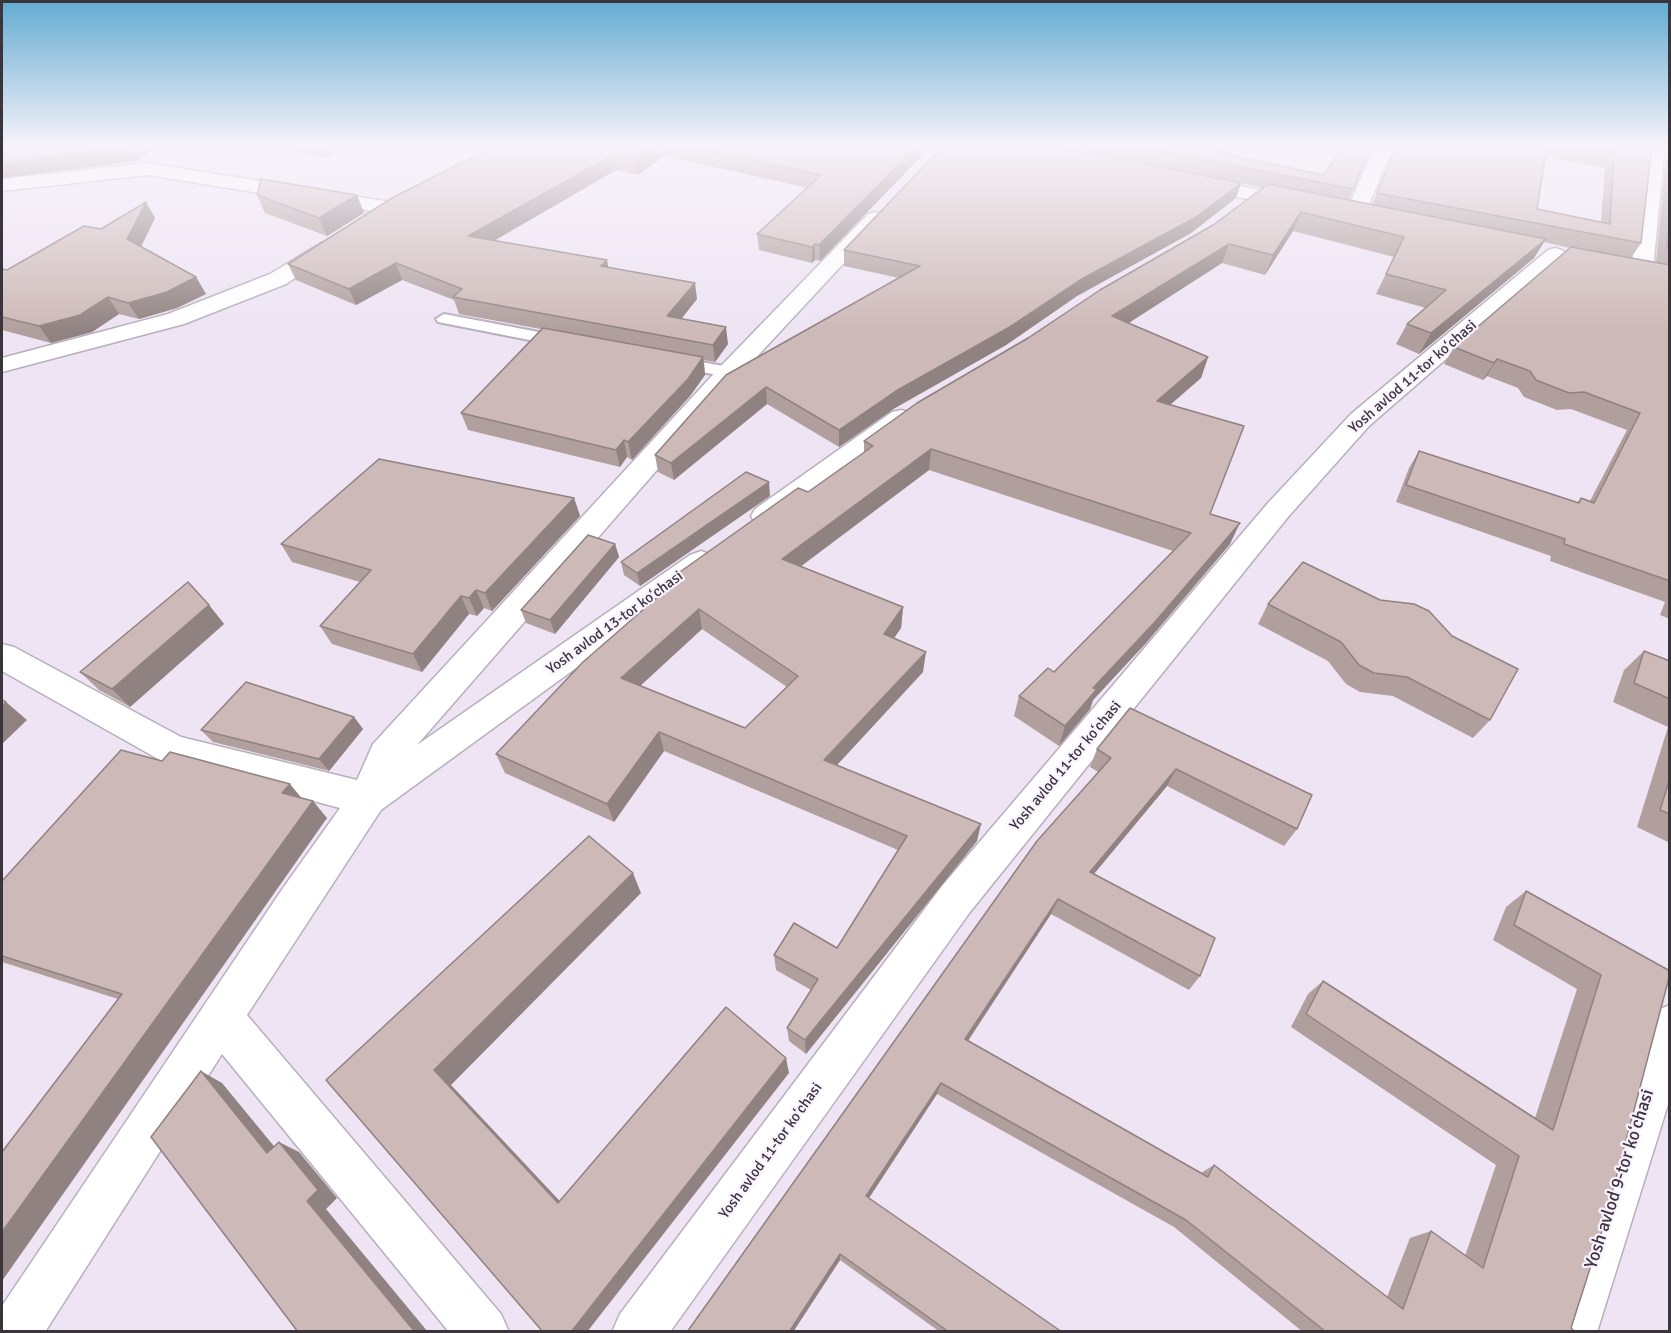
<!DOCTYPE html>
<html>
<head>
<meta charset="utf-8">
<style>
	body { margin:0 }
	#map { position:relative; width:1671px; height:1333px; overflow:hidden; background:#eee4f4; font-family:Signika,sans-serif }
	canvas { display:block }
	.frame { position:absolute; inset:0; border:3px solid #39353b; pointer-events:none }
</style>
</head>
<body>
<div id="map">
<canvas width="1671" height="1333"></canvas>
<div class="frame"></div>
</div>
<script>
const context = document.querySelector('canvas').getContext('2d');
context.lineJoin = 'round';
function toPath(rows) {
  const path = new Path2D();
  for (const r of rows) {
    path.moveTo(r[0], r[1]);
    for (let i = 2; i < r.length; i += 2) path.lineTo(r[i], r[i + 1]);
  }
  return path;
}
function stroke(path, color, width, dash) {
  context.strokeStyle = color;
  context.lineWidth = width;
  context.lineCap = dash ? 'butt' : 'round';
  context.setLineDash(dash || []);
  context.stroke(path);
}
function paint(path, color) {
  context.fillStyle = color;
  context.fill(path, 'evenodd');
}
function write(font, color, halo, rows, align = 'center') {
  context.font = font + ' Signika,sans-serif';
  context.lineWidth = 4.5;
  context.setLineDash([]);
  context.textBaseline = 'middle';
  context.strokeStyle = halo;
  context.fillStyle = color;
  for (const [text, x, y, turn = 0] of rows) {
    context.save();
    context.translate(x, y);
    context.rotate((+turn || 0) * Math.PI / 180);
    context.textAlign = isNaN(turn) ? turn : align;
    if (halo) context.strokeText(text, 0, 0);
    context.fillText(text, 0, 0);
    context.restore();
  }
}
const lane = toPath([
	[444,314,565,337,573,342,565,347,438,322,436,319,444,314],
	[674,357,729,367,737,372,729,377,668,366,666,362,674,357]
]);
const street = toPath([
	[1376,145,1394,145,1365,214,1362,218,1348,218,1345,214,1376,145],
	[1647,145,1665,145,1653,270,1650,275,1642,276,1634,275,1631,270,1647,145],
	[148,163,390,202,397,204,400,208,397,212,390,214,148,175,2,191,2,179,148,163],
	[1194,177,1297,197,1304,199,1307,203,1304,207,1297,209,1187,187,1184,183,1187,179,1194,177],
	[875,212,882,214,885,218,882,222,738,377,417,745,690,555,701,551,712,555,716,562,712,569,381,810,247,1015,501,1314,509,1332,449,1332,222,1054,45,1332,2,1332,2,1306,283,888,340,808,160,760,2,671,2,644,14,647,181,737,357,780,373,744,720,367,868,214,875,212],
	[328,241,335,243,338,247,335,251,286,284,184,324,2,372,2,358,168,314,270,274,321,243,328,241],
	[1555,248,1562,250,1566,254,1562,258,1369,426,1288,517,970,912,670,1332,612,1332,620,1314,942,886,1268,503,1351,414,1548,250,1555,248],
	[901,410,910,412,914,418,910,424,775,523,765,526,755,523,751,516,755,509,892,412,901,410],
	[1670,1005,1670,1098,1597,1332,1545,1332,1648,1026,1655,1011,1670,1005]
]);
const wall = toPath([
	[269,145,346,145,326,158,270,148],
	[496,145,932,145,820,261,815,260,812,263,759,250,757,234,808,188,664,156,638,175,616,170,493,241,608,268,697,299,681,319,728,344,715,362,704,360,705,375,690,396,632,460,627,457,620,467,468,430,461,413,541,329,459,314,454,300,402,280,356,305,296,280,288,264],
	[944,145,1239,145,1228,155,1324,175,1373,145,1349,200,1372,205,1396,145,1652,145,1641,243,1631,258,1656,262,1667,145,1670,145,1670,619,1660,615,1665,602,1550,561,1551,556,1396,502,1409,468,1419,451,1577,503,1581,498,1590,501,1627,430,1571,409,1557,410,1524,397,1518,388,1487,376,1483,380,1444,364,1454,347,1570,248,1544,242,1534,258,1419,354,1396,344,1407,324,1426,308,1376,294,1394,257,1293,231,1265,275,1222,263,1128,323,1208,357,1201,378,1170,405,1210,514,1230,544,1146,643,1093,700,1090,709,1059,746,1014,716,1019,696,1054,672,1173,551,929,470,801,566,903,607,901,628,894,638,923,672,837,765,977,841,806,1054,789,1041,787,1028,811,990,776,970,774,955,837,948,898,850,664,751,614,822,505,773,496,754,664,591,663,584,808,492,864,453,864,441,1028,338,1213,225,1263,188,1241,183,1236,198,1191,233,1077,296,1006,345,895,408,839,447,767,404,674,480,658,472,655,455,899,278,844,266,844,250],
	[1546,157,1605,168,1601,222,1537,209],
	[702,629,787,687,745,728,640,686],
	[257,195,357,195,364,213,327,236,265,213],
	[155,218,141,246,196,277,206,294,177,308,139,319,119,314,92,332,51,343,2,330,2,269,7,270,101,229],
	[770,496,640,586,624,575,621,562],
	[574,498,580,516,492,611,484,608,477,616,469,614,422,672,332,644,320,626,360,582,292,562,281,544],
	[615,544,619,557,555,634,526,623,521,610],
	[1268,604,1490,720,1473,738,1393,696,1360,692,1346,684,1328,661,1258,624],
	[209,605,224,624,130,707,99,690,80,672],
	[1644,651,1670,661,1670,843,1637,827,1668,727,1613,702,1624,670],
	[1130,708,1297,829,1284,846,1167,786,1094,874,1200,976,1189,990,1051,914,968,1041,1201,1173,1214,1165,1387,1297,1410,1238,1431,1231,1465,1256,1496,1165,1291,1027,1308,994,1323,981,1535,1118,1577,989,1493,940,1506,907,1526,891,1670,971,1571,1328,1575,1332,1303,1332,1174,1227,937,1094,869,1198,1062,1332,940,1332,840,1260,793,1332,687,1332,1098,772,1090,767,1097,749],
	[354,717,363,729,329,771,213,742,201,730],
	[302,799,327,818,118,999,2,962,2,881]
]);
const shadedWall = toPath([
	[133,145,161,145,138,161,2,178,2,163],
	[322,145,346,145,326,158,321,146],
	[656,145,663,145,664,156,638,175,636,159],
	[918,145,932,145,820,261,819,245],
	[1228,145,1239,145,1220,163,1219,153],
	[613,155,616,170,473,253,468,236],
	[1241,183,1236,198,1191,233,1077,296,1006,345,895,408,839,447,839,430,896,391],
	[357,195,364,213,327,236,319,218],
	[146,202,155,218,137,255,127,239],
	[1301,212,1293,231,1265,275,1273,255],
	[1546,239,1534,258,1419,354,1431,333],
	[815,244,815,260,812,263,812,247],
	[1229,244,1222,263,1107,337,1112,316],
	[607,260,610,277,601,266],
	[396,263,402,280,356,305,349,289],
	[196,277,206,294,177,308,139,319,128,303],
	[695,283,697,299,670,333,667,316],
	[108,297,119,314,92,332,51,343,39,326],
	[726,327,728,344,715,362,713,345],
	[703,357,705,375,690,396,632,460,628,442],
	[1208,357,1201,378,1150,422,1157,401],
	[1497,359,1487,376,1483,380,1494,363],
	[766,387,767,404,674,480,671,463],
	[624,440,627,457,620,467,616,450],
	[931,449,929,470,784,579,782,559],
	[769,482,770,496,640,586,637,573],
	[574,498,580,516,492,611,485,593],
	[1240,523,1230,544,1146,643,1093,700,1090,709,1059,746,1065,726,1093,688],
	[615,544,619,557,555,634,550,620],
	[476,590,484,608,477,616,469,598],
	[461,596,469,614,422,672,413,654],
	[209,605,224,624,130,707,112,689],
	[903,607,901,628,883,654,884,634],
	[699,609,702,629,627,698,621,678],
	[926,652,923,672,824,779,824,760],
	[6,702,27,720,2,744,2,706],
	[354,717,363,729,329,771,319,759],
	[659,732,664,751,614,822,607,804],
	[1176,769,1167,786,1083,887,1090,872],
	[290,784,304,801,282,793],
	[313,801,327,818,2,1281,2,1232],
	[981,824,977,841,806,1054,805,1040],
	[633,873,641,893,451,1085,571,1213,558,1203,434,1070],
	[1058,899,1051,914,961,1051,965,1039],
	[786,1058,789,1073,587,1332,571,1332],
	[201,1071,222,1083,287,1162,267,1153],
	[941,1083,937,1094,865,1204,866,1196],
	[279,1142,299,1152,337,1198,326,1209,428,1332,415,1332,307,1201],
	[840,1254,840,1260,793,1332,789,1332]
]);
const building = toPath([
	[2,145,133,145,130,147,2,163,2,145],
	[496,145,656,145,636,159,613,155,468,236,607,260,601,266,695,283,667,316,726,327,713,345,453,297,462,289,396,263,349,289,288,264,392,198,496,145],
	[683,145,918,145,819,245,815,244,812,247,757,234,821,175,683,145],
	[944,145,1049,145,1241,183,1196,217,1080,280,1008,328,896,391,839,430,766,387,671,463,655,455,726,375,920,266,844,250,944,145],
	[1128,145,1228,145,1219,153,1324,175,1343,145,1373,145,1353,189,1128,145],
	[1397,145,1547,145,1537,209,1610,224,1614,153,1574,145,1652,145,1641,243,1377,193,1397,145],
	[261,179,357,195,319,218,257,195,261,179],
	[1268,184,1546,239,1431,333,1407,324,1446,290,1386,274,1404,237,1301,212,1273,255,1229,244,1112,316,1208,357,1157,401,1244,426,1210,514,1240,523,1154,623,1093,688,1097,689,1065,726,1019,696,1048,668,1054,672,1191,533,931,449,782,559,903,607,884,634,926,652,824,760,981,824,805,1040,787,1028,818,979,774,955,794,923,837,948,907,836,659,732,607,804,496,754,583,662,668,588,663,584,798,488,808,492,873,446,864,441,917,403,1028,338,1100,290,1213,225,1268,184],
	[699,609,798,676,745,728,621,678,699,609],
	[146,202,127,239,196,277,167,292,128,303,108,297,80,315,39,326,2,317,2,269,7,270,84,226,101,229,146,202],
	[1670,218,1670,248,1667,248,1670,218],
	[1571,247,1670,265,1670,581,1564,544,1565,539,1406,485,1419,451,1579,503,1581,498,1594,503,1640,413,1584,392,1569,393,1536,380,1530,371,1497,359,1494,363,1454,347,1571,247],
	[543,328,703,357,688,379,628,442,624,440,616,450,461,413,543,328],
	[379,459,574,498,485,593,476,590,469,598,461,596,413,654,320,626,371,570,281,544,379,459],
	[746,472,769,482,637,573,621,562,746,472],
	[588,535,615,544,550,620,521,610,588,535],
	[1303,562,1380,600,1414,604,1429,611,1452,636,1518,669,1490,720,1407,677,1374,673,1359,665,1341,642,1268,604,1303,562],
	[188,582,209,605,112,689,80,672,188,582],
	[1644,651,1670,661,1670,699,1634,683,1644,651],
	[246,682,354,717,319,759,201,730,246,682],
	[2,700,6,702,2,706,2,700],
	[1130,708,1312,795,1297,829,1176,769,1090,872,1215,938,1200,976,1058,899,965,1039,1208,1177,1214,1165,1403,1309,1431,1231,1483,1268,1519,1156,1306,1014,1323,981,1553,1130,1601,975,1514,925,1526,891,1670,971,1670,974,1602,1231,1571,1328,1575,1332,1326,1332,1186,1220,941,1083,866,1196,1062,1332,949,1332,840,1254,789,1332,687,1332,1037,841,1111,758,1097,749,1130,708],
	[121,750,162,761,170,752,290,784,282,793,313,801,2,1232,2,1152,122,994,2,956,2,881,121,750],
	[1670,778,1670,814,1660,810,1670,778],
	[589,836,633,873,434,1070,558,1203,726,1007,786,1058,571,1332,543,1332,326,1080,589,836],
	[201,1071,267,1153,279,1142,318,1190,307,1201,415,1332,298,1332,151,1137,201,1071]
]);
const streetNames = [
	["Yosh avlod 11-tor koʻchasi",1413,377,-41],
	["Yosh avlod 13-tor koʻchasi",615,623,-36],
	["Yosh avlod 11-tor koʻchasi",1066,766,-50],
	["Yosh avlod 11-tor koʻchasi",771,1151,-54]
];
const nearStreetnames = [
	["Yosh avlod 9-tor koʻchasi",1620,1179,-72]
];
stroke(lane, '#b8afbe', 4);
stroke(street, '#b8afbe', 3);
paint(lane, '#fff');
paint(street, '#fff');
paint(wall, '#b09f9d');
paint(shadedWall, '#908280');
paint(building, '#cdb9b7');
stroke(building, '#908280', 1.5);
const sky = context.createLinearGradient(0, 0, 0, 332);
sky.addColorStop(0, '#63abd2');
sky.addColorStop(0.44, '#f7f3fa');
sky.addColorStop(1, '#f7f3fa00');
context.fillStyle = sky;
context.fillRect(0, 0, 1671, 332);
write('15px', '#39353b', '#faf2ff', streetNames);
write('18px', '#39353b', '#faf2ff', nearStreetnames);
</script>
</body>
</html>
